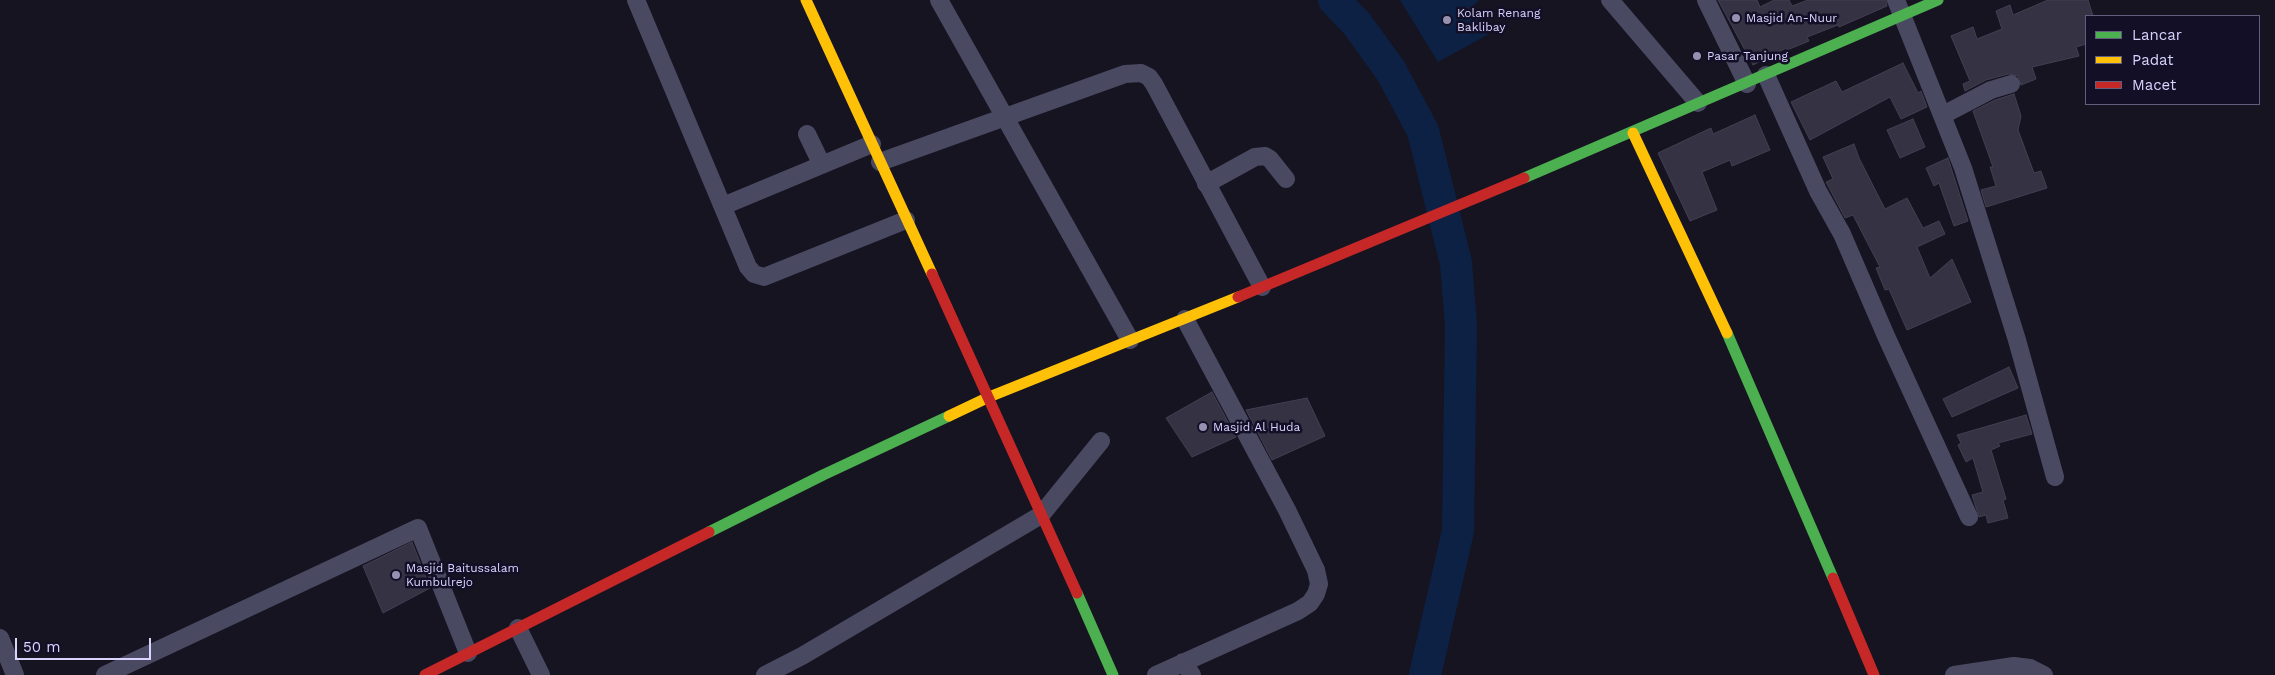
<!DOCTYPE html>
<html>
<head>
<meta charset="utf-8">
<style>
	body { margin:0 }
	#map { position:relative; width:2275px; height:675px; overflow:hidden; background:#161421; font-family:"Work Sans",sans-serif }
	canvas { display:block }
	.legend { position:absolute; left:2085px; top:15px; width:175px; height:90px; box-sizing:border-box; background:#130f26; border:1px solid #625e7d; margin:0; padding:6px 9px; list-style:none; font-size:15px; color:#d9d4ff }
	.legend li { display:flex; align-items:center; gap:10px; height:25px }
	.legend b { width:25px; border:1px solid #625e7d }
	.scale { position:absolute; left:15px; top:638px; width:136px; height:22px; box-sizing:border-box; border:2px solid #d9d4ff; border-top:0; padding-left:6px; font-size:15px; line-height:18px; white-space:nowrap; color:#d9d4ff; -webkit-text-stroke:4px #130f26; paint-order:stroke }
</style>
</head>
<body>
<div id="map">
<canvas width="2275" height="675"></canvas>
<ul class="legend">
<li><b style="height:6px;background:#4caf50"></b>Lancar</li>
<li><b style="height:6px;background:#ffc107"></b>Padat</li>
<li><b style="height:6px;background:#c62828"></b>Macet</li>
</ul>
<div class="scale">50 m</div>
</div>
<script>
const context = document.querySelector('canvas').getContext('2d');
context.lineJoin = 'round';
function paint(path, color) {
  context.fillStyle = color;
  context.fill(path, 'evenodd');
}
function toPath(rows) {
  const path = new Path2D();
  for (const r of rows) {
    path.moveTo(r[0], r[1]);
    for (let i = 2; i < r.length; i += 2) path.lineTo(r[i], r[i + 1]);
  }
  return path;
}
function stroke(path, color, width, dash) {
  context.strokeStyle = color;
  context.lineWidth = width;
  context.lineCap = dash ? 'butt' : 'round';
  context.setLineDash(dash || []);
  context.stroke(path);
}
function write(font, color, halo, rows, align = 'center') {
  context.font = font + ' "Work Sans",sans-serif';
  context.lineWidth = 5;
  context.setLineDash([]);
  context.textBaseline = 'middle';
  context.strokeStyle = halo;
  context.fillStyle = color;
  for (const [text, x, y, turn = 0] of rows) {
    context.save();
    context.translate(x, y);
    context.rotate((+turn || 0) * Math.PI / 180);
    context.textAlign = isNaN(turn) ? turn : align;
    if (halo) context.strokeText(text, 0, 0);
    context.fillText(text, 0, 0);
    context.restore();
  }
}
const water = toPath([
	[1400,0,1479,0,1474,5,1489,34,1438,62]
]);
const river = toPath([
	[1334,0,1357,24,1391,71,1423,131,1456,263,1461,325,1458,531,1425,675]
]);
const building = toPath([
	[1718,0,1757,0,1760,7,1774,0,1789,0,1792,6,1808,0,1886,0,1887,6,1839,27,1838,25,1807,37,1809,41,1787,50,1786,48,1753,65,1718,0],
	[2048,0,2088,0,2093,16,2086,16,2086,44,2076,47,2079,56,2032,67,2036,79,2021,85,2018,76,2008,74,1986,80,1965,91,1963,84,1970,81,1951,36,1973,27,1977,39,2002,29,1996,11,2010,5,2013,15,2048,0],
	[1903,63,1918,93,1921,91,1927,107,1901,119,1890,97,1810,140,1791,102,1836,81,1842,92,1903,63],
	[2014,94,2021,116,2018,130,2034,173,2041,171,2047,188,1986,207,1981,190,1996,186,1990,167,1993,167,1973,111,1995,100,2014,94],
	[1755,115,1770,150,1732,166,1730,160,1702,172,1717,210,1690,221,1658,153,1711,128,1713,134,1755,115],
	[1913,119,1925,147,1900,158,1887,130,1913,119],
	[1854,144,1859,158,1885,209,1907,198,1923,228,1939,221,1945,234,1917,247,1930,278,1952,259,1971,302,1907,330,1889,289,1885,290,1876,268,1880,267,1853,215,1845,218,1826,182,1833,179,1823,157,1854,144],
	[1948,158,1968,221,1954,226,1939,183,1934,186,1926,168,1948,158],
	[2009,367,2018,388,1952,417,1943,399,2009,367],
	[1212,392,1236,437,1192,457,1166,418,1212,392],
	[1307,398,1325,436,1272,460,1246,410,1307,398],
	[2026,415,2032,434,1998,443,2000,446,1991,450,2006,499,2003,500,2008,518,1988,523,1986,515,1979,517,1972,495,1983,492,1973,458,1966,462,1958,445,1961,443,1957,435,2026,415],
	[412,542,430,588,383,613,363,566,412,542]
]);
const street = toPath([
	[636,0,748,267,754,274,764,277,906,220],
	[939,0,1130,340],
	[1610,0,1698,103],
	[1706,0,1747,84],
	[1896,0,1963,168,2017,340,2055,477],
	[1766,75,1818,191,1842,234,1886,336,1969,517],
	[1943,115,1991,90,2011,84],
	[807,134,822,165],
	[880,162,1125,74,1141,73,1149,77,1154,84,1262,287],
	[1206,184,1255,157,1265,156,1270,159,1286,179],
	[723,206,872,144],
	[518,628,541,675],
	[0,638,15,675],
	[1183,662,1192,675],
	[105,675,418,528,468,653],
	[765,675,802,656,1041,515,1101,441],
	[1156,675,1298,611,1310,603,1316,594,1319,584,1316,570,1287,510,1185,319],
	[1954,675,2014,666,2030,668,2044,675]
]);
const fast = toPath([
	[1524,178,1938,0],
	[1727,333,1833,578],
	[709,532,823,475,949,416],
	[1077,593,1113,675]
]);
const slow = toPath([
	[806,0,932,274],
	[1633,133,1727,333],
	[949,416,989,397,1238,297]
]);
const jam = toPath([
	[932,274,1077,593],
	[1238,297,1524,178],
	[1833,578,1874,675],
	[425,675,709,532]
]);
const markers = [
	[1736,18,5,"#9591b1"],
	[1447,20,5,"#9591b1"],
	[1697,56,5,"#9591b1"],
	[1203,427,5,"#9591b1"],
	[396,575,5,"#9591b1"]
];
const poiNames = [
	["Kolam Renang",1457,13],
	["Baklibay",1457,27],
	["Masjid An-Nuur",1746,18],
	["Pasar Tanjung",1707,56],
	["Masjid Al Huda",1213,427],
	["Masjid Baitussalam",406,568],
	["Kumbulrejo",406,582]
];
paint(water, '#0d2144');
stroke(river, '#0d2144', 32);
paint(building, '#343243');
stroke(building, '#433f54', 1);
stroke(street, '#4a4962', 18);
stroke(fast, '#4caf50', 11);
stroke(slow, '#ffc107', 11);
stroke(jam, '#c62828', 11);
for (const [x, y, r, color] of markers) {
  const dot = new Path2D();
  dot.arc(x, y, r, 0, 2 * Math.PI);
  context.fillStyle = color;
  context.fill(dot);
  stroke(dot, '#130f26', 2);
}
write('12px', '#d9d4ff', '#130f26', poiNames, 'left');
</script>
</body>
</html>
